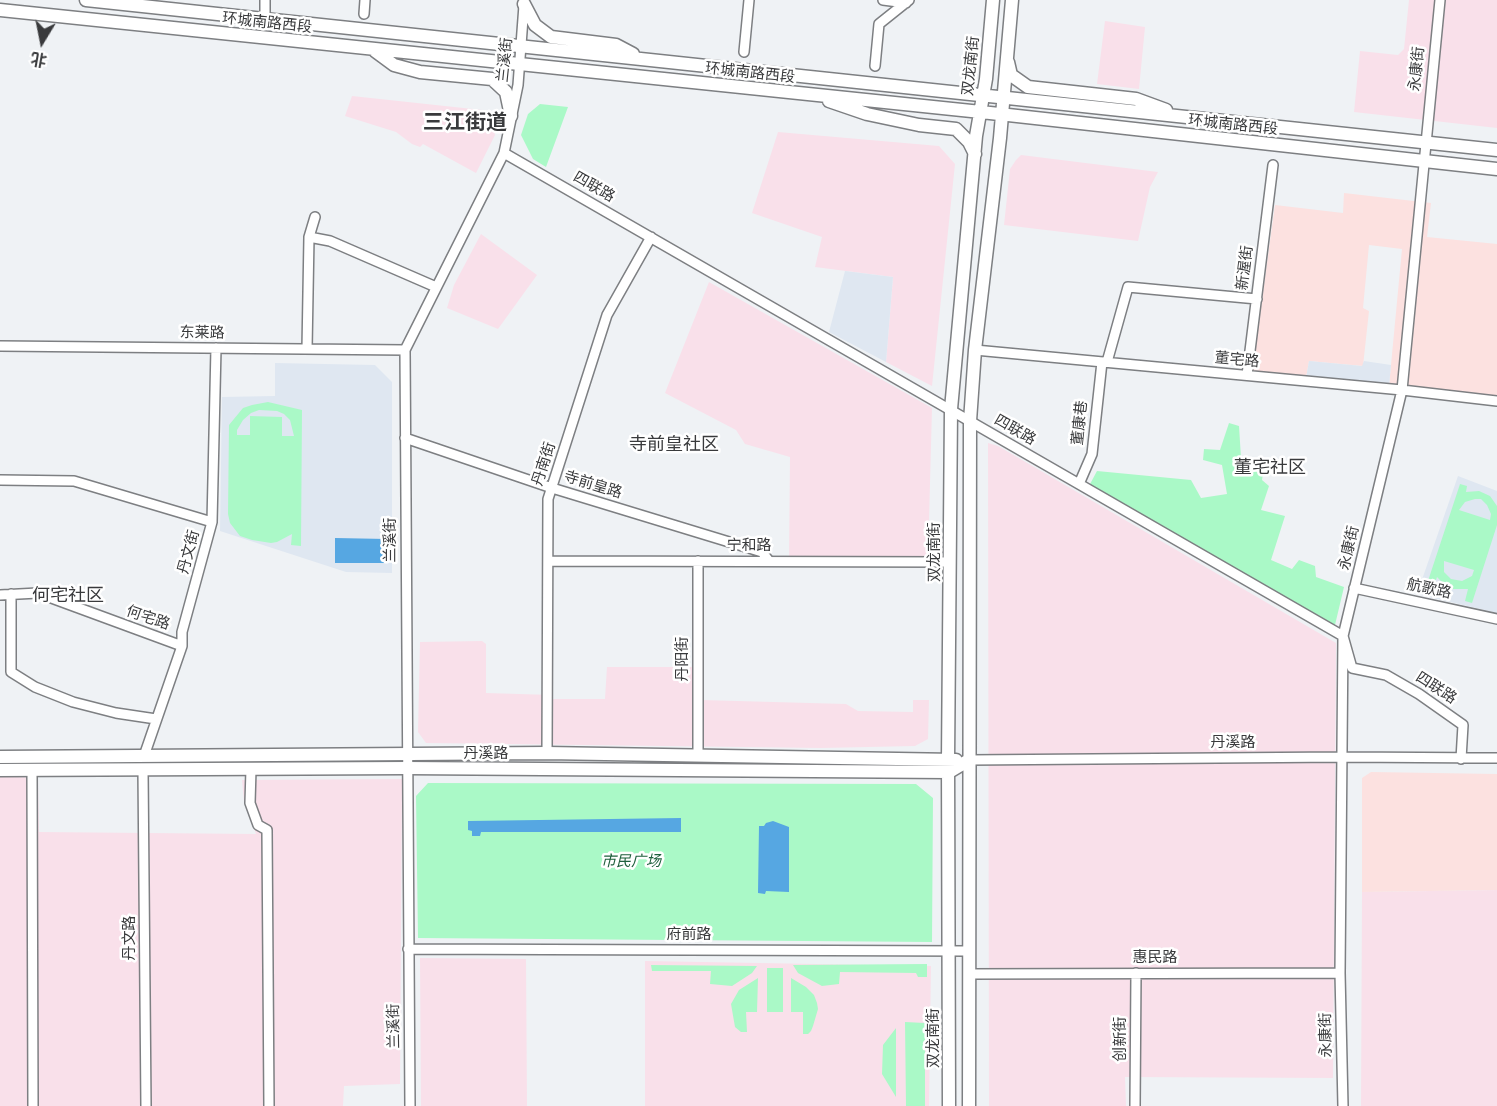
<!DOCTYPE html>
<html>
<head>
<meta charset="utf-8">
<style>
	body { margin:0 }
	#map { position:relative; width:1497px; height:1106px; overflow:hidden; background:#eff2f5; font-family:"IBM Plex Serif","Noto Sans SC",serif }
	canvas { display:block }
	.north { position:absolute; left:12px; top:12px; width:60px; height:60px; -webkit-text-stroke:4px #fff; paint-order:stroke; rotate:190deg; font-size:16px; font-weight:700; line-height:24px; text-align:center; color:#393a3c }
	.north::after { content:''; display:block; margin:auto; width:21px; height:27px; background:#393a3c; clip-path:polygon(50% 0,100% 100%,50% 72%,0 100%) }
</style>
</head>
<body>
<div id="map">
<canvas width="1497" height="1106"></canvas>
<div class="north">北</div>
</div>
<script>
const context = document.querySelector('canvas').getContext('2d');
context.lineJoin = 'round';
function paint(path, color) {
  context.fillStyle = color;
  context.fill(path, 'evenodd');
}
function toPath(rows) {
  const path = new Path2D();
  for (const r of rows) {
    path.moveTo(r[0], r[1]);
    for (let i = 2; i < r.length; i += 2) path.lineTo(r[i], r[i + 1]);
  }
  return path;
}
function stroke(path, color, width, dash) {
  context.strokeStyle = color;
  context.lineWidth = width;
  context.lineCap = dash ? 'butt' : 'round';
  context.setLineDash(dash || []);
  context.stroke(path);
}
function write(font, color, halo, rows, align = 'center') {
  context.font = font + ' "IBM Plex Serif","Noto Sans SC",serif';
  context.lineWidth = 5;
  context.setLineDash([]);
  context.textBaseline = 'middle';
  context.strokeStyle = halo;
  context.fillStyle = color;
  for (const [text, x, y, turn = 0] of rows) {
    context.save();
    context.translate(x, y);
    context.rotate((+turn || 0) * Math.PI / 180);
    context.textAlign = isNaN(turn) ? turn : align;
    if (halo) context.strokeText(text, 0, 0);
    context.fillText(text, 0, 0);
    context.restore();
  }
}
const commercial = toPath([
	[1409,0,1497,0,1497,128,1354,112,1360,51,1398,55,1404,49],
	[1105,21,1145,27,1139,89,1097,84],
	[352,96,482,110,491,122,495,135,476,173,423,144,420,147,412,144,396,132,345,116],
	[778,132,939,146,955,164,932,386,886,362,893,277,815,267,822,237,752,213],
	[1021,155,1158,172,1150,187,1138,241,1004,225,1010,169,1016,160],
	[481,234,537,275,498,329,447,308,454,285],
	[709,282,932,408,928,559,789,559,790,457,745,444,736,430,665,393],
	[988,443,998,446,1336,643,1333,1078,1125,1077,1126,1106,989,1106],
	[482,641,486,644,486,693,552,695,553,699,605,699,607,667,701,667,701,700,846,704,858,711,913,712,913,700,929,700,928,739,915,746,821,748,426,743,418,732,420,642],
	[0,776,38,778,39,832,256,834,244,801,242,780,402,779,400,1084,344,1086,343,1106,0,1106],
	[1497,890,1497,1106,1361,1106,1362,892],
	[420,958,526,959,527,1106,421,1106],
	[645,961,931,966,929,1106,645,1106]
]);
const industrial = toPath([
	[1344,193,1431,203,1427,237,1497,244,1497,397,1389,386,1402,249,1369,245,1363,308,1369,311,1363,366,1309,361,1306,378,1252,372,1275,205,1343,213],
	[1371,772,1497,774,1497,890,1362,892,1362,778]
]);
const built = toPath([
	[845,271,893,277,886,362,829,332],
	[1309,361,1362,366,1364,361,1391,365,1389,386,1306,378],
	[275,363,375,365,392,382,392,573,346,572,220,531,222,397,275,396],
	[1458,476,1497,491,1497,613,1417,594]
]);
const green = toPath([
	[540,104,568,107,546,167,533,159,521,135,528,114],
	[268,402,302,410,301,546,291,545,292,534,277,542,271,543,252,540,240,536,230,523,228,514,229,425,243,408,252,405],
	[259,410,277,411,284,414,290,420,294,436,282,436,282,417,250,416,250,435,237,435,237,430,243,420,251,413],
	[1229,423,1239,426,1241,458,1264,467,1262,480,1269,486,1261,510,1285,516,1271,560,1292,569,1299,560,1315,566,1316,577,1344,587,1335,625,1089,486,1097,471,1191,480,1201,498,1227,494,1222,465,1203,460,1204,449,1220,450],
	[1460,484,1467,486,1466,492,1479,491,1490,496,1497,506,1497,525,1472,603,1465,601,1468,589,1449,589,1437,577,1432,592,1425,590],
	[1475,499,1481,499,1487,505,1491,514,1490,520,1459,510,1465,502],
	[1444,561,1474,570,1472,576,1462,581,1451,579,1444,572],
	[428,783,916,784,933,798,932,942,418,938,416,796],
	[927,964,927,977,918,977,916,973,840,972,839,984,822,986,798,973,793,965],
	[651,965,757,966,752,973,732,986,710,984,711,971,652,971],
	[767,968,783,968,783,1012,767,1012],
	[758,978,757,1012,746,1012,747,1032,741,1032,735,1027,731,1004,739,990],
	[791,978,806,987,814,995,817,1003,818,1009,813,1026,811,1031,808,1034,803,1034,803,1012,791,1012],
	[905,1022,925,1023,925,1106,906,1106],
	[896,1028,896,1097,882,1074,883,1045]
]);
const water = toPath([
	[335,538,387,539,387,563,335,563],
	[681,818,681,832,481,832,480,836,472,836,472,831,468,830,468,821],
	[773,821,789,827,789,892,766,891,765,894,758,893,759,826,764,826,766,823]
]);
const minor = toPath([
	[883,0,906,3],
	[364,14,365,0],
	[265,19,265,0],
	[744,52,749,0],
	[875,66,879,24,909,0],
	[504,153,1343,636,1352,668,1386,675,1419,694,1463,725,1461,759],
	[309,237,330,241,436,287],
	[0,346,405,350],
	[307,349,309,237,315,217],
	[975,350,1402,390,1497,401],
	[1107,362,1128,287,1257,299],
	[1247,375,1273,165],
	[405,438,552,488,762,552,769,561],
	[0,480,74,481,212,522],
	[1079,484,1092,454,1102,362],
	[548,561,950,562],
	[1354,588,1497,619],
	[11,594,11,672,35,687,73,702,116,713,156,719],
	[0,595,38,593,182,646],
	[547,753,548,499,607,315,651,237],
	[144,756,182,646,182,632,212,522,216,348],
	[698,756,698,561],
	[969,760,1342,757,1497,758],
	[251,769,250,803,258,825,267,830,269,1106],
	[32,770,33,1106],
	[143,770,146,1106],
	[408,949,969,951],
	[969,974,1340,973],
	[410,1106,405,350,504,153,518,85,524,5],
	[1135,1106,1136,973],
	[1343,1106,1340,973,1343,636,1402,390,1440,0]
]);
const major = toPath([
	[86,0,1497,150],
	[524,4,535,25,551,37,616,45,633,54],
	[0,10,981,112,1497,169],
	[375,51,394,65,420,72,492,79,506,92,511,116],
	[1008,62,1011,75,1028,87,1136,99,1166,110],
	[829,101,867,114,919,125,956,129,969,142,975,154],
	[0,757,547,753,956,760],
	[0,770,407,768,949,772,969,760],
	[949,1106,948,760,951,409,976,136,986,79,993,0],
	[969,1106,970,421,975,350,1000,138,1012,0]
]);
const streetNames = [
	["环城南路西段",267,23,6],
	["兰溪街",505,60,-84],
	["双龙南街",971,66,-84],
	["永康街",1417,69,-84],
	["环城南路西段",750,73,6],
	["环城南路西段",1233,125,6],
	["四联路",594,187,30],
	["新渥街",1245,268,-83],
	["东莱路",202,333,1],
	["董宅路",1237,360,5],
	["董康巷",1080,423,-84],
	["四联路",1015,430,30],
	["丹南街",544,464,-72],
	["寺前皇路",593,485,17],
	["兰溪街",391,540,-90],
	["宁和路",749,546],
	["永康街",1349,548,-77],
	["丹文街",189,552,-75],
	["双龙南街",935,552,-90],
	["航歌路",1429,589,12],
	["何宅路",148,618,19],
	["丹阳街",683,659,-90],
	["四联路",1436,688,33],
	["丹溪路",1233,743],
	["丹溪路",486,754],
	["府前路",689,935],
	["丹文路",130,938,-90],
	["惠民路",1155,958],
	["兰溪街",394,1026,-91],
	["永康街",1326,1035,-91],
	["双龙南街",934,1038,-90],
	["创新街",1121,1039,-90]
];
const parkNames = [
	["市民广场",631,862]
];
const quarterNames = [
	["寺前皇社区",674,445],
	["董宅社区",1270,468],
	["何宅社区",68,596]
];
const districtNames = [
	["三江街道",465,123]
];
paint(commercial, '#f9e0ea');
paint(industrial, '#fce1e0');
paint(built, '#dfe7f1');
paint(green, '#aaf9c7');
paint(water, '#56a7e2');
stroke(minor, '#7d7f82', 12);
stroke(major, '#7d7f82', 15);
stroke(minor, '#fff', 9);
stroke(major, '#fff', 12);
write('15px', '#393a3c', '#fff', streetNames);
write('italic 15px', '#1f603d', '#fff', parkNames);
write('18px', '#393a3c', '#fff', quarterNames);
write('bold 21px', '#393a3c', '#fff', districtNames);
</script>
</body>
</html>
